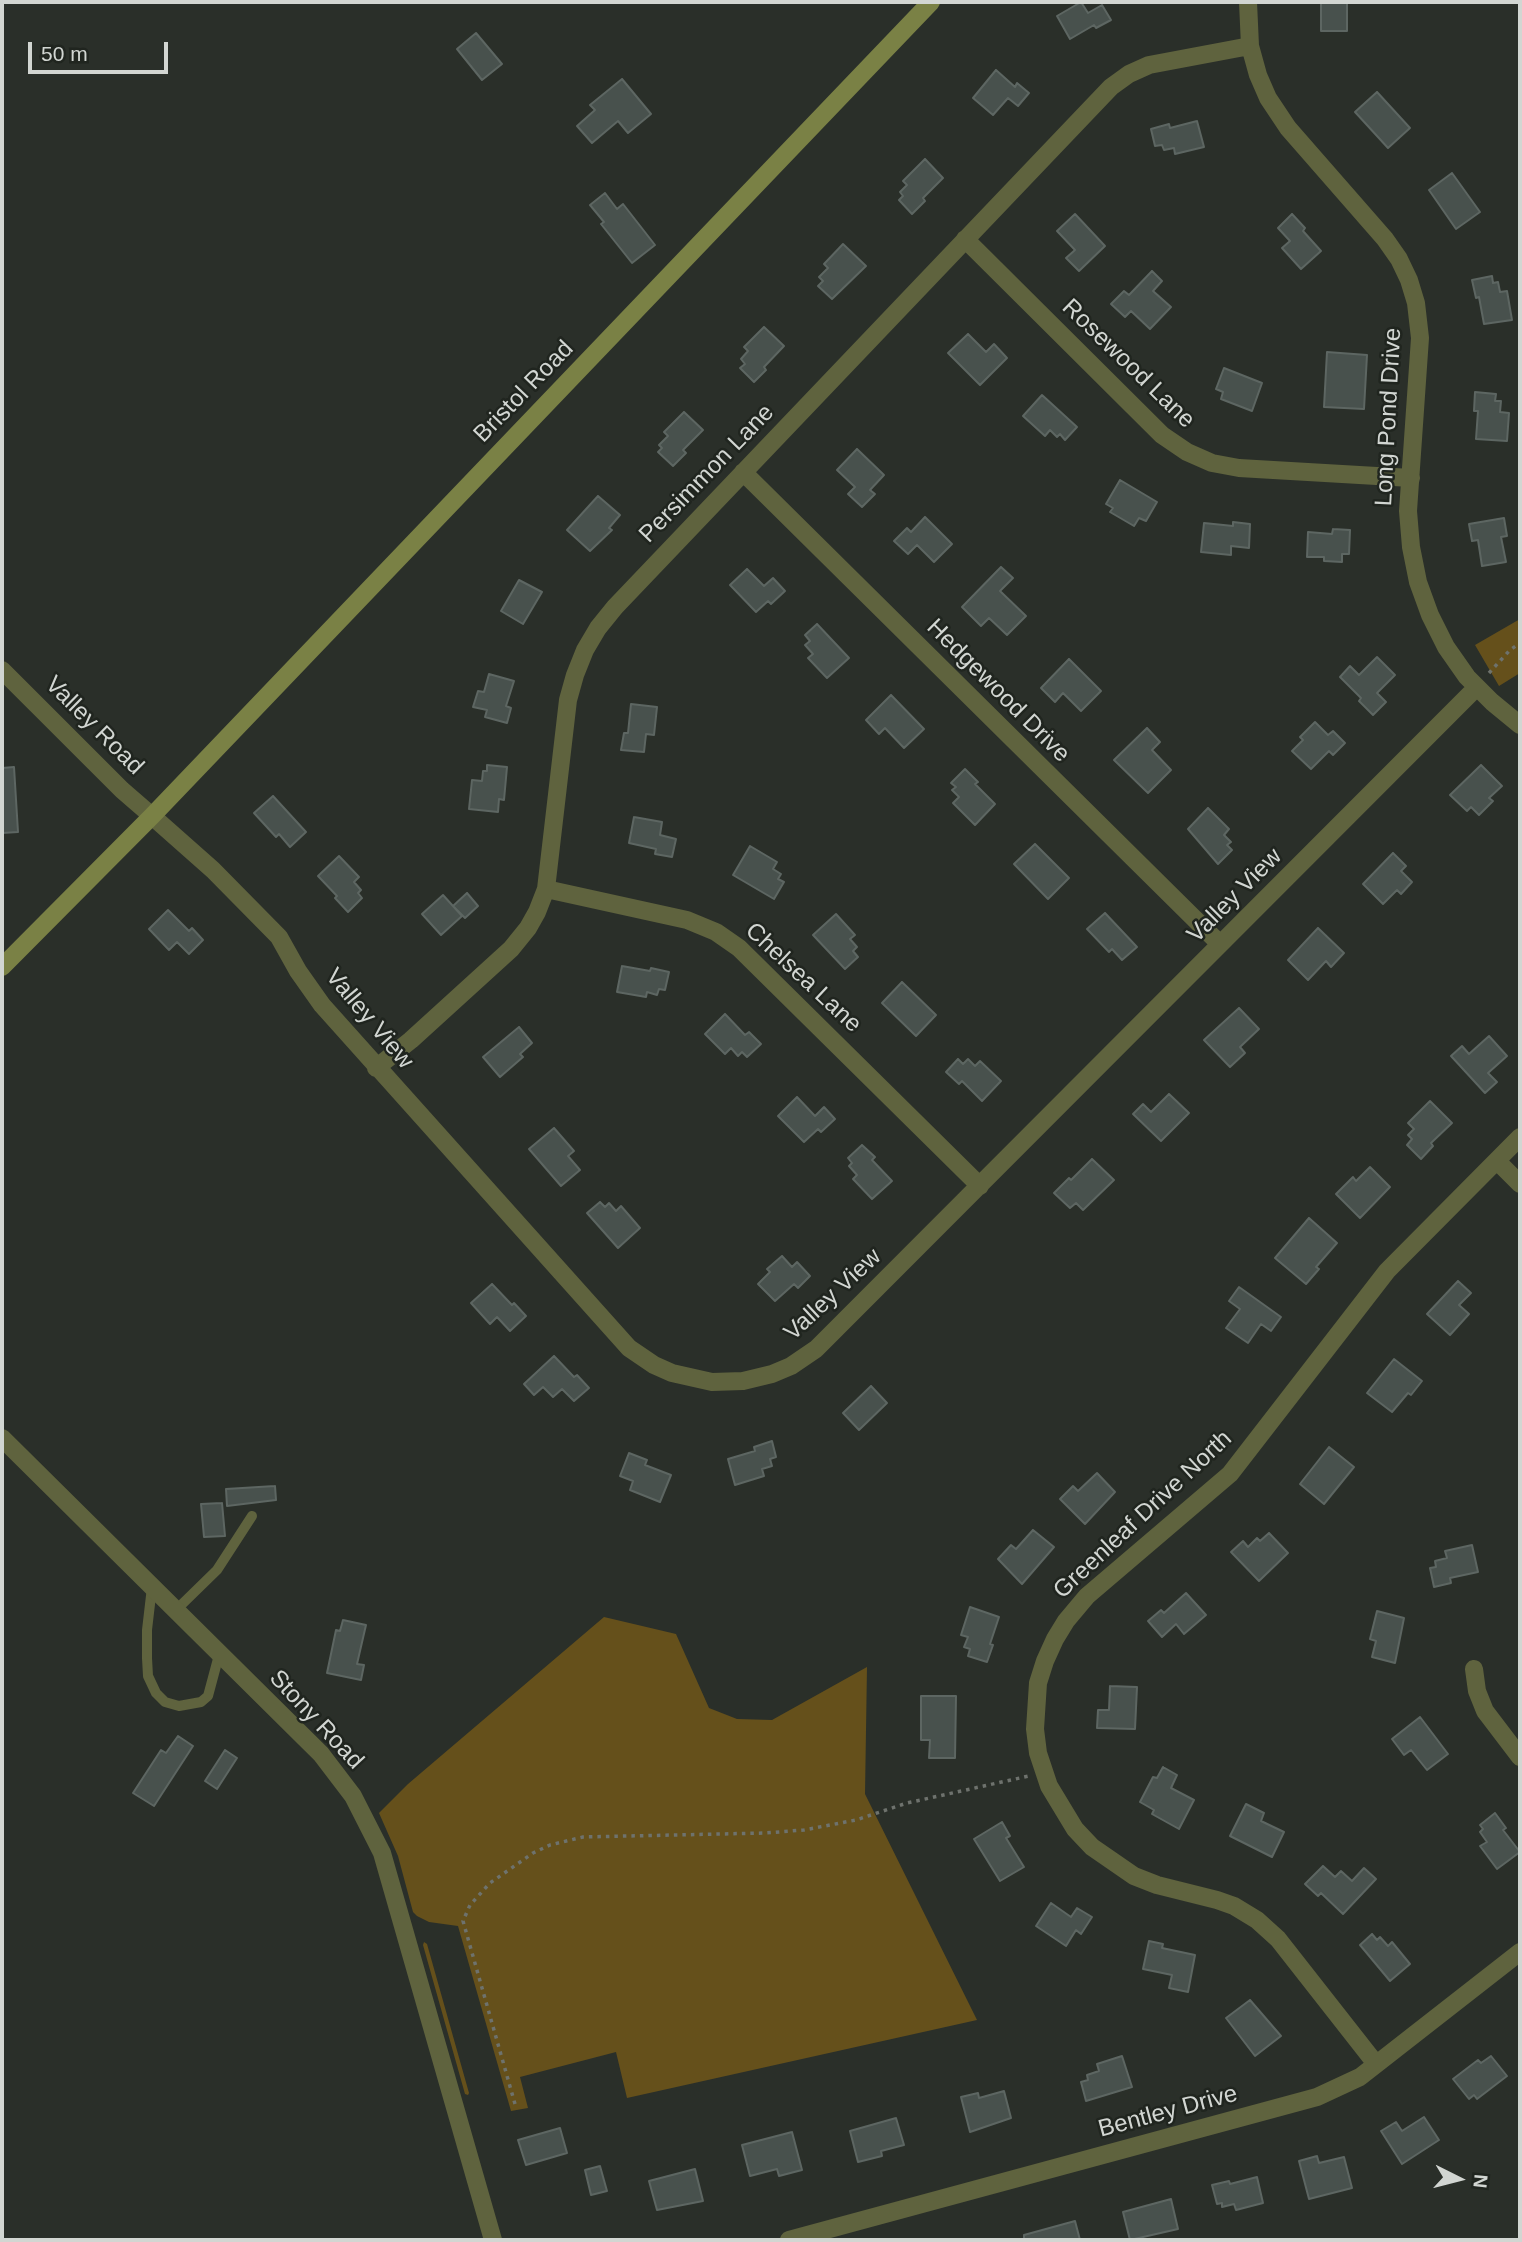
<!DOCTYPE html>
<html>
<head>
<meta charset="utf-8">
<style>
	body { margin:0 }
	#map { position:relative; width:1522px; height:2242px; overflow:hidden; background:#2a2f29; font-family:Helvetica,sans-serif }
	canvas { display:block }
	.frame { position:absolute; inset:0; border:4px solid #d2d6d2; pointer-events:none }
	.north { position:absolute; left:1424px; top:2144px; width:70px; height:70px; -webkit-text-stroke:5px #20251f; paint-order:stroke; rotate:96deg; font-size:19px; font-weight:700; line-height:28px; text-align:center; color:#d2d6d2 }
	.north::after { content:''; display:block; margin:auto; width:24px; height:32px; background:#d2d6d2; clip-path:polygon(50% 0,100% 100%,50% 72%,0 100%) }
	.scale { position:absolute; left:28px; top:42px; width:140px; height:32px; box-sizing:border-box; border:4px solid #d2d6d2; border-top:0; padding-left:9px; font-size:21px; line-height:24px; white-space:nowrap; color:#d2d6d2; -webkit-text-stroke:5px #20251f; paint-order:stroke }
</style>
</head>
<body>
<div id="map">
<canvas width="1522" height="2242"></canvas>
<div class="frame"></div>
<div class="north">N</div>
<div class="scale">50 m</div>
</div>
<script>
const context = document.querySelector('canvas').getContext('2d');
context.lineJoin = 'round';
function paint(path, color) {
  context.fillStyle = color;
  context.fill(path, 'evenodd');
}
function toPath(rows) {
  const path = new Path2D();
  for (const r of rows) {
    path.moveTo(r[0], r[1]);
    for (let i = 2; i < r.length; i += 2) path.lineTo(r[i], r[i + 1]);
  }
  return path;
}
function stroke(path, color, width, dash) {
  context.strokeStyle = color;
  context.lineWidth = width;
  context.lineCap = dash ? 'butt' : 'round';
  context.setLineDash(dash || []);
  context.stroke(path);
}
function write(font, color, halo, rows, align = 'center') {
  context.font = font + ' Helvetica,sans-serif';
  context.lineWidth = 5;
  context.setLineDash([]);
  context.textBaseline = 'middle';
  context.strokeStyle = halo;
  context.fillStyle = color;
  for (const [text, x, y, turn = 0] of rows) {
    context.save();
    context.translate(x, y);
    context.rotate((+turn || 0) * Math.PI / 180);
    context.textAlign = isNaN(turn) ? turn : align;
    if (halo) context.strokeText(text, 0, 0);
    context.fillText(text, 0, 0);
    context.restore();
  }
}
const green = toPath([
	[1520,619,1520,673,1499,686,1475,645],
	[604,1617,676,1634,709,1708,737,1719,772,1720,867,1667,865,1794,977,2020,627,2098,616,2052,520,2077,528,2108,511,2111,458,1926,429,1922,417,1916,413,1912,398,1856,379,1813,408,1784],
	[424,1942,427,1944,469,2093,468,2095,465,2094,423,1945]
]);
const building = toPath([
	[1081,2,1088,13,1102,5,1111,20,1096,28,1094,25,1070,39,1057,16,1081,2],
	[1321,2,1347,2,1347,31,1321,31,1321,2],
	[476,33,502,64,482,80,457,49,476,33],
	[996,70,1015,87,1017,83,1029,93,1018,106,1008,98,993,115,973,98,996,70],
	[622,79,651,114,628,133,618,121,592,143,577,126,595,110,590,105,622,79],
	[1377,92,1410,128,1388,148,1355,112,1377,92],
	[1197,121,1204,147,1175,154,1174,148,1164,150,1162,145,1155,146,1151,129,1169,124,1170,128,1197,121],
	[925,159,943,178,923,198,925,201,912,214,899,200,903,196,900,192,907,185,903,181,925,159],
	[1452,173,1480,212,1456,229,1429,190,1452,173],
	[605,193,617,209,623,204,655,245,632,263,601,224,604,222,590,205,605,193],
	[1075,214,1105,246,1079,271,1066,258,1075,250,1057,231,1075,214],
	[1292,214,1305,228,1303,231,1321,251,1301,269,1282,248,1290,241,1278,228,1292,214],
	[843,244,866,266,832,299,818,286,823,281,819,277,828,268,824,264,843,244],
	[1152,271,1162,281,1153,291,1171,307,1150,329,1131,311,1125,317,1111,304,1124,291,1129,295,1152,271],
	[1492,276,1493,283,1498,282,1500,292,1507,291,1512,320,1484,324,1479,297,1476,298,1472,280,1492,276],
	[764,327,784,346,764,367,766,370,754,382,740,368,745,364,741,359,748,351,744,347,764,327],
	[968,334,986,352,994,344,1007,358,980,385,948,353,968,334],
	[1327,352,1367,355,1364,409,1324,407,1327,352],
	[1224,368,1262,383,1252,411,1221,399,1223,392,1216,389,1224,368],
	[1475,392,1496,394,1495,401,1501,401,1500,412,1509,413,1507,441,1476,439,1478,411,1474,411,1475,392],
	[1042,395,1077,427,1065,440,1060,434,1057,437,1050,430,1045,436,1023,416,1042,395],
	[684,412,703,430,683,450,686,453,673,466,658,452,662,448,659,445,668,436,664,432,684,412],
	[857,449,884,475,870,490,875,494,862,507,848,494,855,487,837,470,857,449],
	[1120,480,1157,502,1146,521,1139,518,1134,526,1110,512,1113,508,1106,504,1120,480],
	[598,496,620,515,609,528,612,530,590,551,567,530,598,496],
	[925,517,952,544,934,562,917,545,908,554,894,541,907,528,911,532,925,517],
	[1504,518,1507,536,1501,537,1506,562,1482,566,1478,540,1472,541,1469,524,1504,518],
	[1233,522,1250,524,1249,548,1231,546,1231,555,1201,552,1204,523,1233,526,1233,522],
	[1333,529,1350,530,1349,554,1342,554,1342,562,1324,561,1324,557,1307,557,1308,532,1332,534,1333,529],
	[1001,567,1013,578,1000,591,1026,616,1007,635,989,618,981,626,962,607,1001,567],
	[747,569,764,586,773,578,785,591,771,604,768,601,756,612,730,585,747,569],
	[519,580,542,592,523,624,501,611,519,580],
	[817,624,849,658,827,678,808,658,813,654,805,645,810,641,805,635,817,624],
	[1377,657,1395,675,1377,693,1386,702,1373,715,1359,701,1361,698,1340,677,1350,666,1359,675,1377,657],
	[1069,659,1101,691,1081,711,1063,693,1055,702,1041,688,1069,659],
	[489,674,514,681,506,706,511,708,507,723,485,717,487,710,473,707,478,691,484,692,489,674],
	[891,695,924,729,904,748,885,728,879,734,866,720,891,695],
	[631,704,657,707,654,735,646,734,644,752,621,750,624,733,628,733,631,704],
	[1315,722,1328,735,1333,731,1345,743,1333,755,1329,751,1311,769,1292,751,1303,740,1300,737,1315,722],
	[1147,728,1160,742,1152,750,1171,770,1148,793,1114,760,1147,728],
	[487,765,507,767,504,800,499,799,498,812,469,809,472,780,482,781,483,771,487,771,487,765],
	[1481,765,1502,786,1489,798,1493,801,1479,815,1471,807,1467,811,1450,795,1481,765],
	[14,767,18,832,2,833,2,768,14,767],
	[965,769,978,782,975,784,995,804,975,825,953,803,959,797,952,790,956,787,951,783,965,769],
	[273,796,306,832,290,847,279,834,276,837,254,813,273,796],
	[1208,808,1229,829,1224,835,1231,842,1227,845,1232,850,1218,864,1188,829,1208,808],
	[634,817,662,822,660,835,676,839,672,857,655,854,656,849,629,843,634,817],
	[1035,844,1069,878,1048,899,1014,864,1035,844],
	[750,846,777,862,773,869,781,874,778,879,784,882,774,899,733,875,750,846],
	[1393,853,1406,866,1401,871,1412,882,1401,894,1397,890,1383,904,1363,884,1393,853],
	[339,856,359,877,354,882,361,890,358,893,362,898,348,912,335,898,337,896,318,876,339,856],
	[467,893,478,906,465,918,453,906,467,893],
	[443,895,462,916,441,935,422,914,443,895],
	[168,910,189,931,192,928,203,940,189,954,177,942,169,950,149,929,168,910],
	[1105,913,1137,947,1122,960,1112,949,1109,952,1087,929,1105,913],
	[836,914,855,935,850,939,857,947,853,951,858,957,845,969,813,935,836,914],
	[1318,928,1344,953,1331,967,1326,961,1308,980,1288,960,1318,928],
	[622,966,650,971,651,968,669,972,665,990,659,989,657,995,647,992,646,997,617,992,622,966],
	[902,982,936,1015,916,1036,882,1003,902,982],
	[1239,1008,1259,1029,1240,1047,1245,1053,1230,1067,1204,1040,1239,1008],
	[725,1014,745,1035,749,1032,761,1044,747,1057,742,1052,738,1056,731,1048,725,1054,705,1034,725,1014],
	[519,1027,532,1043,520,1054,523,1057,500,1077,483,1057,519,1027],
	[1489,1036,1507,1056,1488,1073,1497,1082,1485,1093,1451,1056,1462,1046,1469,1054,1489,1036],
	[958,1059,963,1064,968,1059,975,1066,980,1061,1001,1081,982,1101,962,1081,959,1084,946,1072,958,1059],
	[1169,1094,1189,1113,1161,1141,1133,1114,1143,1104,1151,1112,1169,1094],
	[797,1097,815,1116,824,1107,835,1119,821,1132,818,1129,804,1142,778,1116,797,1097],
	[1430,1101,1452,1123,1431,1143,1433,1146,1421,1159,1407,1145,1412,1139,1408,1135,1414,1129,1408,1123,1430,1101],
	[554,1128,574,1151,568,1156,580,1170,561,1186,529,1149,554,1128],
	[862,1145,875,1157,872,1160,892,1181,872,1199,853,1179,857,1175,849,1166,852,1163,848,1158,862,1145],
	[1092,1159,1114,1180,1083,1210,1076,1203,1070,1208,1054,1193,1069,1178,1071,1180,1092,1159],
	[1370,1167,1390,1187,1360,1218,1336,1194,1353,1177,1356,1181,1370,1167],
	[600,1202,605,1207,609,1203,616,1211,621,1206,640,1228,618,1248,587,1213,600,1202],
	[1309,1218,1337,1243,1316,1267,1319,1269,1306,1284,1275,1258,1309,1218],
	[782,1256,792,1267,797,1262,810,1276,798,1288,794,1284,775,1301,758,1284,770,1272,767,1269,782,1256],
	[1458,1281,1471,1293,1459,1305,1469,1314,1450,1335,1427,1314,1458,1281],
	[492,1284,512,1305,514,1303,526,1316,510,1331,497,1317,490,1324,471,1303,492,1284],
	[1239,1287,1281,1317,1271,1331,1261,1324,1248,1343,1226,1328,1240,1309,1229,1301,1239,1287],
	[554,1356,574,1377,577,1375,589,1388,574,1401,562,1389,553,1397,543,1387,534,1395,524,1384,554,1356],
	[1394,1359,1422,1381,1411,1395,1408,1393,1392,1412,1367,1393,1394,1359],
	[871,1386,887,1403,859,1430,843,1413,871,1386],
	[772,1441,776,1457,770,1459,772,1466,762,1469,764,1476,735,1485,728,1459,755,1451,754,1447,772,1441],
	[1329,1447,1354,1467,1324,1504,1300,1484,1329,1447],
	[629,1453,647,1460,645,1465,671,1475,660,1502,630,1490,633,1481,620,1476,629,1453],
	[1097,1473,1115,1492,1085,1524,1060,1499,1073,1486,1078,1491,1097,1473],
	[275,1486,276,1500,227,1506,226,1489,275,1486],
	[222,1503,225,1536,204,1537,201,1504,222,1503],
	[1033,1530,1054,1547,1022,1584,998,1559,1011,1545,1016,1549,1033,1530],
	[1269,1533,1288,1553,1259,1581,1231,1552,1243,1541,1248,1547,1257,1538,1260,1541,1269,1533],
	[1472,1545,1478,1572,1450,1578,1451,1583,1434,1587,1430,1568,1436,1567,1435,1561,1447,1558,1445,1551,1472,1545],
	[1186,1593,1206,1615,1184,1634,1176,1624,1162,1637,1148,1621,1161,1610,1164,1613,1186,1593],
	[970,1607,999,1617,990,1644,993,1645,987,1662,968,1656,970,1649,964,1647,968,1637,961,1635,970,1607],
	[1377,1611,1404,1618,1395,1663,1372,1657,1376,1641,1370,1639,1377,1611],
	[343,1620,366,1625,357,1664,364,1665,361,1680,327,1673,336,1630,340,1631,343,1620],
	[1110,1686,1137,1687,1135,1729,1097,1728,1098,1710,1109,1710,1110,1686],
	[921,1696,956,1696,955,1758,929,1758,930,1740,921,1740,921,1696],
	[1420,1717,1448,1754,1427,1770,1411,1750,1404,1755,1392,1739,1420,1717],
	[178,1736,193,1746,154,1806,133,1793,161,1750,166,1753,178,1736],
	[225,1750,237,1758,217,1789,205,1781,225,1750],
	[1163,1767,1177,1775,1171,1788,1194,1800,1179,1829,1152,1814,1154,1810,1140,1802,1153,1777,1157,1778,1163,1767],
	[1246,1804,1264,1813,1261,1821,1284,1832,1272,1857,1230,1836,1246,1804],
	[1495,1813,1506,1828,1503,1830,1520,1852,1497,1869,1480,1846,1487,1842,1480,1832,1483,1829,1480,1825,1495,1813],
	[1002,1822,1010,1836,1006,1838,1024,1867,1000,1881,974,1839,1002,1822],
	[1323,1866,1335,1877,1341,1871,1352,1881,1364,1868,1376,1879,1343,1914,1321,1893,1318,1896,1305,1884,1323,1866],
	[1051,1903,1071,1917,1077,1908,1092,1917,1081,1934,1076,1930,1066,1946,1036,1926,1051,1903],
	[1372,1934,1377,1940,1380,1937,1388,1946,1392,1942,1410,1964,1390,1981,1360,1945,1372,1934],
	[1149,1941,1163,1944,1162,1948,1195,1955,1188,1992,1169,1988,1172,1975,1143,1969,1149,1941],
	[1250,2000,1281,2036,1255,2056,1226,2018,1250,2000],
	[1122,2056,1132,2087,1086,2101,1081,2082,1088,2080,1087,2075,1099,2071,1097,2064,1122,2056],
	[1491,2056,1507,2076,1477,2099,1474,2095,1469,2099,1453,2079,1478,2060,1481,2063,1491,2056],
	[1004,2091,1011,2118,970,2132,961,2097,978,2093,979,2098,1004,2091],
	[1424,2117,1439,2140,1402,2164,1381,2131,1396,2122,1402,2131,1424,2117],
	[896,2118,904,2145,881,2151,882,2156,858,2162,850,2131,896,2118],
	[560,2128,567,2153,526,2165,518,2140,560,2128],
	[792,2132,802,2170,779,2176,777,2169,750,2176,742,2145,792,2132],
	[1317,2156,1319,2163,1344,2157,1352,2188,1309,2199,1299,2161,1317,2156],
	[600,2166,607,2191,591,2195,585,2170,600,2166],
	[695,2169,703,2201,657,2210,649,2181,695,2169],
	[1257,2177,1263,2203,1236,2210,1234,2204,1222,2207,1222,2203,1217,2204,1212,2185,1229,2181,1230,2184,1257,2177],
	[1171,2199,1178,2229,1130,2240,1123,2212,1171,2199],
	[1075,2221,1080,2240,1024,2240,1024,2235,1075,2221]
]);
const path = toPath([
	[1489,673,1510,650,1520,643],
	[515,2104,463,1921,470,1905,490,1883,533,1853,550,1845,583,1837,765,1833,804,1830,856,1820,907,1803,1029,1776]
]);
const service = toPath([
	[152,1587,147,1630,147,1658,148,1676,156,1693,165,1702,179,1706,201,1702,208,1696,219,1655],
	[175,1611,217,1570,252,1516]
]);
const minor = toPath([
	[1248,2,1250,46,1258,75,1268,98,1288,128,1385,239,1399,259,1409,280,1416,303,1420,338,1408,511,1411,547,1418,582,1430,615,1446,647,1467,677,1492,702,1520,725],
	[965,239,1162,435,1187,452,1212,463,1239,468,1411,478],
	[743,472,1220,944],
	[152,816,213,870,279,937,298,971,322,1005,629,1348,654,1365,672,1373,712,1382,743,1381,772,1374,791,1366,816,1349,1476,688],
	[546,889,687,920,716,932,739,948,980,1186],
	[376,1068,411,1040,511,949,528,928,537,912,546,889,568,700,575,675,585,650,598,628,615,607,1111,87,1129,74,1149,65,1250,46],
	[1497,1161,1520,1184],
	[1474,1669,1477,1691,1485,1711,1520,1757],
	[1376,2064,1278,1939,1257,1920,1234,1906,1217,1900,1157,1885,1134,1876,1092,1847,1075,1829,1049,1786,1038,1753,1035,1729,1038,1683,1045,1661,1055,1639,1066,1621,1087,1596,1230,1474,1387,1271,1520,1137],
	[789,2240,1317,2097,1360,2077,1520,1952]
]);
const tertiary = toPath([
	[2,670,122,790,152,816],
	[2,1438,321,1754,353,1796,382,1853,493,2240]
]);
const secondary = toPath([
	[2,967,152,816,931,2]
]);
const streetNames = [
	["Rosewood Lane",1128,364,44],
	["Bristol Road",524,392,-46],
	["Long Pond Drive",1389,417,-87],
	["Persimmon Lane",707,474,-46],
	["Hedgewood Drive",998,691,45],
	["Valley Road",94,726,45],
	["Valley View",1235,896,-45],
	["Chelsea Lane",803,978,43],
	["Valley View",369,1019,50],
	["Valley View",833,1295,-43],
	["Greenleaf Drive North",1143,1515,-43],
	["Stony Road",316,1720,47],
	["Bentley Drive",1168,2112,-15]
];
paint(green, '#65501b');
paint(building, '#48514d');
stroke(building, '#5d6662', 2);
stroke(path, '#6e726d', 3.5, [3.5, 5]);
stroke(service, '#5f633e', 10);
stroke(minor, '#5f633e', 18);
stroke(tertiary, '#5f633e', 18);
stroke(secondary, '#7a8145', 18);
write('24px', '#d2d6d2', '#20251f', streetNames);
</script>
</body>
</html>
